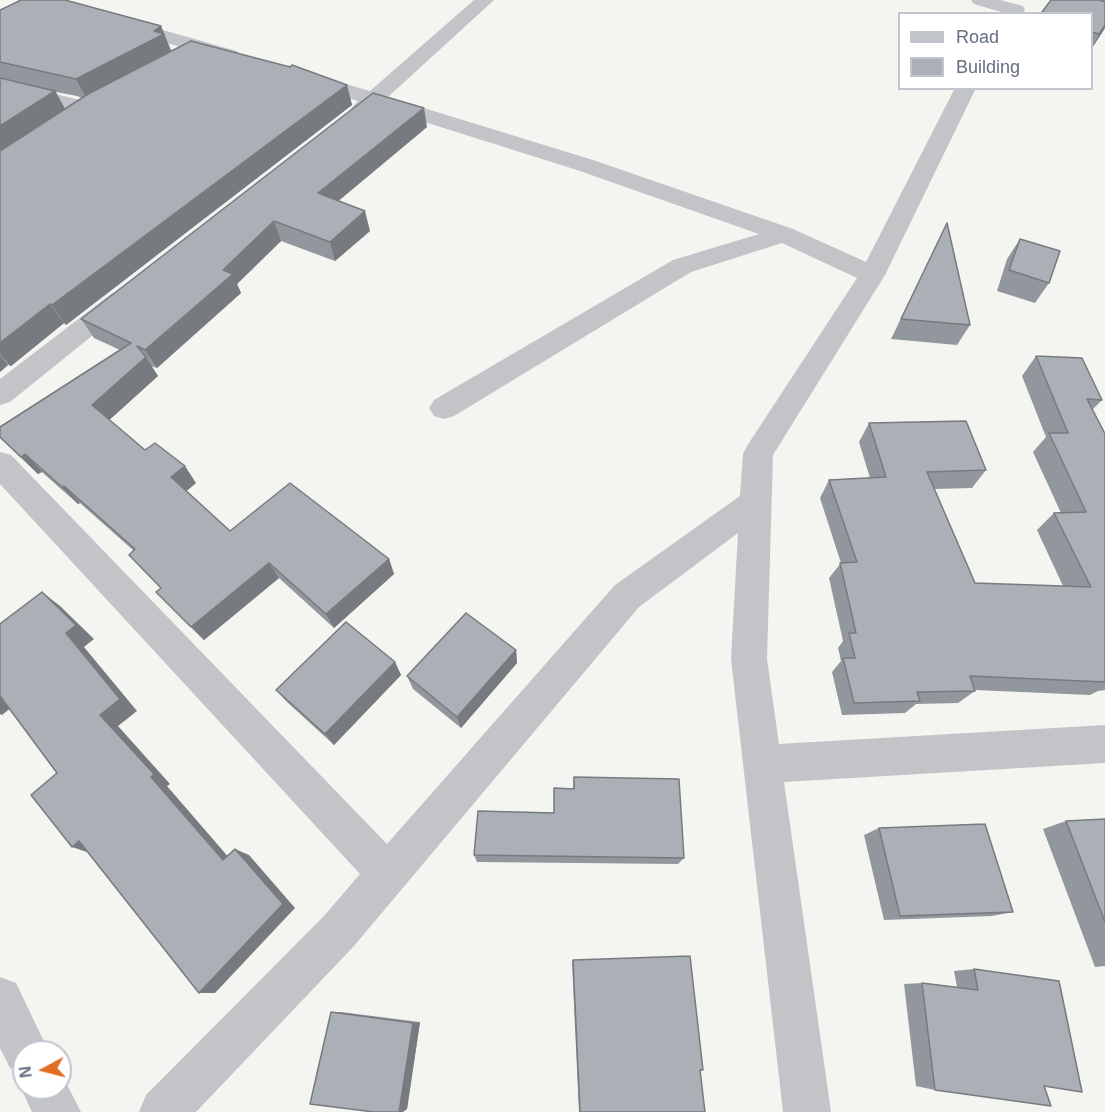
<!DOCTYPE html>
<html>
<head>
<meta charset="utf-8">
<style>
	body { margin:0 }
	#map { position:relative; width:1105px; height:1112px; overflow:hidden; background:#f4f4f0; font-family:Arial,sans-serif }
	canvas { display:block }
	.legend { position:absolute; left:898px; top:12px; width:195px; height:78px; box-sizing:border-box; background:#fff; border:2px solid #c1c5cd; margin:0; padding:8px 10px; list-style:none; font-size:18px; color:#646f81 }
	.legend li { display:flex; align-items:center; gap:12px; height:30px }
	.legend b { width:30px; border:2px solid #c1c5cd }
	.north { position:absolute; left:12px; top:1040px; width:60px; height:60px; box-sizing:border-box; background:#fff; border:2px solid #c1c5cd; border-radius:50%; rotate:263deg; font-size:16px; font-weight:700; line-height:24px; text-align:center; color:#646f81 }
	.north::after { content:''; display:block; margin:auto; width:21px; height:27px; background:#e06f25; clip-path:polygon(50% 0,100% 100%,50% 72%,0 100%) }
</style>
</head>
<body>
<div id="map">
<canvas width="1105" height="1112"></canvas>
<ul class="legend">
<li><b style="height:8px;background:#c2c4c8"></b>Road</li>
<li><b style="height:16px;background:#aab0b6"></b>Building</li>
</ul>
<div class="north">N</div>
</div>
<script>
const context = document.querySelector('canvas').getContext('2d');
context.lineJoin = 'round';
function toPath(rows) {
  const path = new Path2D();
  for (const r of rows) {
    path.moveTo(r[0], r[1]);
    for (let i = 2; i < r.length; i += 2) path.lineTo(r[i], r[i + 1]);
  }
  return path;
}
function paint(path, color) {
  context.fillStyle = color;
  context.fill(path, 'evenodd');
}
function stroke(path, color, width, dash) {
  context.strokeStyle = color;
  context.lineWidth = width;
  context.lineCap = dash ? 'butt' : 'round';
  context.setLineDash(dash || []);
  context.stroke(path);
}
const street = toPath([
	[474,0,494,0,388,97,593,160,793,229,866,262,955,88,976,88,885,275,773,455,767,659,779,744,1105,725,1105,763,784,782,831,1112,783,1112,731,659,738,533,639,607,354,946,196,1112,139,1112,146,1095,324,916,360,874,0,484,0,452,11,455,387,844,615,585,740,496,743,454,747,446,857,278,782,243,691,272,454,416,444,419,434,416,429,408,434,400,673,260,759,234,577,170,377,107,368,114,361,116,354,114,350,110,358,101,298,82,295,78,298,74,305,72,370,91,474,0],
	[971,0,1000,0,1023,6,1025,10,1023,14,1008,14,974,4,971,0],
	[124,19,237,51,240,55,237,59,230,61,117,29,115,25,117,21,124,19],
	[0,81,97,104,101,108,97,112,90,114,0,93,0,81],
	[120,291,129,294,133,300,129,306,10,402,0,405,0,379,111,294,120,291],
	[0,977,16,983,49,1052,24,1052,24,1074,10,1068,0,1048,0,977],
	[60,1071,81,1112,32,1112,21,1088,24,1082,24,1088,60,1088,60,1071]
]);
const wall = toPath([
	[1051,0,1105,0,1105,28,1092,48,1092,14,1041,14],
	[0,10,161,26,171,51,347,85,352,105,66,325,64,323,11,366,8,365,0,372],
	[56,92,77,96,82,98,65,109],
	[427,127,338,201,370,231,335,261,281,241,237,284,241,293,157,368,151,366,158,376,109,420,145,450,196,483,186,491,230,531,389,559,394,574,334,628,279,578,204,640,156,592,161,588,129,555,134,551,80,503,78,504,42,472,38,474,0,438,120,350,94,338,81,319],
	[947,223,970,325,957,345,891,339],
	[1020,239,1049,283,1035,303,997,291,1007,259],
	[1036,356,1102,400,1092,410,1105,434,1105,690,1098,691,1090,695,975,690,975,691,958,703,916,704,905,713,842,715,832,672,841,661,838,648,843,641,829,578,841,563,820,498,829,480,870,478,859,442,869,423,986,470,972,488,934,489,975,583,1063,586,1037,530,1054,513,1061,513,1033,452,1046,437,1022,376],
	[516,650,517,663,461,728,413,689,407,676],
	[395,662,401,675,334,745,287,702,276,690],
	[574,777,684,858,678,864,477,862,474,855,554,813,573,789],
	[1105,819,1105,966,1095,967,1043,829,1066,821],
	[879,828,1013,912,992,916,884,920,864,835],
	[573,960,700,1070,705,1112,579,1112,572,962],
	[974,969,1044,1086,935,1090,916,1086,904,984,922,983,957,987,954,971],
	[331,1012,341,1012,420,1022,407,1109]
]);
const shadedWall = toPath([
	[1105,25,1105,28,1092,48,1099,34],
	[161,26,172,53,87,99,76,79],
	[347,85,352,105,66,325,52,305],
	[55,91,66,111,0,154,0,126],
	[424,108,427,127,324,213,318,193],
	[365,211,370,231,335,261,330,242],
	[274,221,281,241,237,284,241,293,157,368,145,350,223,270],
	[50,304,64,323,11,366,0,354,0,343],
	[0,356,8,365,0,372],
	[146,357,158,376,106,423,92,405],
	[25,454,42,472,38,474,21,457],
	[185,466,196,483,183,494,171,477],
	[64,486,80,503,78,504,63,488],
	[389,559,394,574,334,628,326,614],
	[269,563,279,578,204,640,191,627],
	[42,592,60,606,94,639,84,647,137,711,118,726,170,784,167,786,237,867,223,860,151,777,100,715],
	[516,650,517,663,461,728,457,717],
	[395,662,401,675,334,745,325,734],
	[0,692,18,702,2,715,0,714],
	[79,841,93,854,72,847],
	[235,849,249,855,295,908,215,993,199,993],
	[420,1022,407,1109,403,1112,399,1112,413,1023]
]);
const building = toPath([
	[21,0,65,0,161,26,154,31,164,34,76,79,0,62,0,10,21,0],
	[1051,0,1100,0,1105,2,1105,25,1099,34,1092,32,1092,14,1049,14,1042,12,1051,0],
	[191,41,290,67,292,65,347,85,52,305,50,304,0,343,0,151,88,94,191,41],
	[0,78,55,91,0,126,0,78],
	[373,93,424,108,318,193,365,211,330,242,274,221,223,270,233,274,145,350,137,346,146,357,92,405,145,450,155,443,185,466,171,477,230,531,290,483,389,559,326,614,269,563,191,627,156,592,161,588,129,555,135,549,64,486,63,488,25,454,21,457,0,437,0,427,131,343,81,319,373,93],
	[947,223,970,325,901,319,947,223],
	[1020,239,1060,251,1049,283,1009,270,1020,239],
	[1036,356,1082,358,1102,400,1087,399,1105,434,1105,682,970,676,975,691,917,692,920,701,854,703,843,658,855,658,849,633,856,633,840,563,857,562,829,480,886,477,869,423,966,421,986,470,927,472,975,583,1091,587,1054,513,1086,512,1049,433,1068,433,1036,356],
	[42,592,76,625,66,633,120,699,100,715,154,774,151,777,223,860,235,849,283,904,199,993,79,841,72,847,31,795,57,773,0,696,0,624,42,592],
	[466,613,516,650,457,717,407,676,466,613],
	[346,622,395,662,325,734,276,690,346,622],
	[574,777,679,779,684,858,474,855,478,811,554,813,554,788,574,789,574,777],
	[1105,819,1105,922,1066,821,1105,819],
	[985,824,1013,912,900,916,879,828,985,824],
	[690,956,703,1070,700,1070,705,1112,580,1112,573,960,690,956],
	[974,969,1059,981,1082,1092,1044,1086,1051,1106,935,1090,922,983,978,990,974,969],
	[331,1012,413,1023,399,1112,374,1112,310,1104,331,1012]
]);
paint(street, '#c2c4c8');
paint(wall, '#92979d');
paint(shadedWall, '#777b7f');
paint(building, '#aab0b6');
stroke(building, '#777b7f', 1.5);
</script>
</body>
</html>
